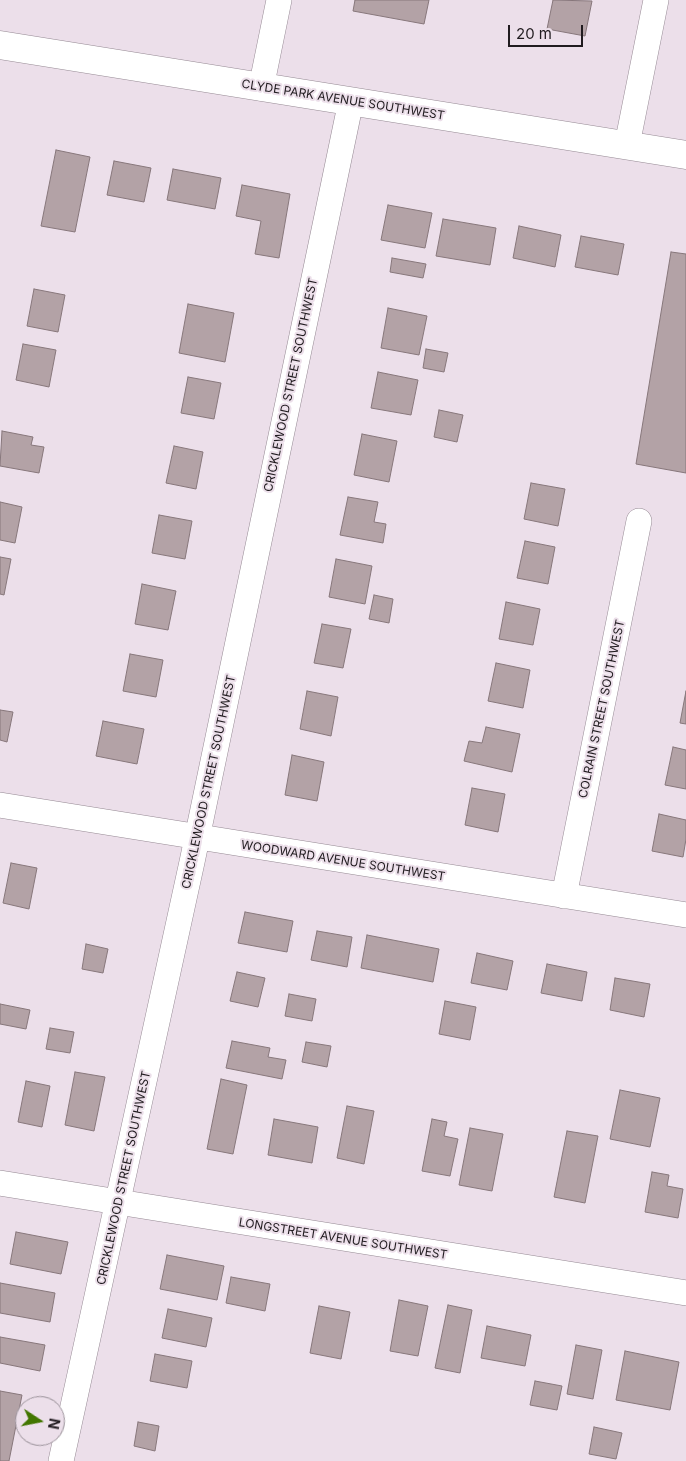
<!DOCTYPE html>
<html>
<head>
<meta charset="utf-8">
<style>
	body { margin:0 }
	#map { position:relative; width:686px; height:1461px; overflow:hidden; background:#ecdfea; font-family:Inter,sans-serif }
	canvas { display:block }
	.north { position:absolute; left:15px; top:1396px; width:50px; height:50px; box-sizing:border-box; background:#ecdfea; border:1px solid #9a9199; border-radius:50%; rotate:101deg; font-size:14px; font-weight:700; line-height:20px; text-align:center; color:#201b1f }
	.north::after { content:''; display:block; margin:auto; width:18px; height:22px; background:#427600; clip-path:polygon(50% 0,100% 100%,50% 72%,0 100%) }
	.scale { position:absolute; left:508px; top:25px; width:75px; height:22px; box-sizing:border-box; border:2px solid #201b1f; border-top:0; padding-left:6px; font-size:15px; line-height:18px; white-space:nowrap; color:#201b1f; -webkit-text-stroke:4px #ecdfea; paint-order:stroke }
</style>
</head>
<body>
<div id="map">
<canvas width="686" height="1461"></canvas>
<div class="north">N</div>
<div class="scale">20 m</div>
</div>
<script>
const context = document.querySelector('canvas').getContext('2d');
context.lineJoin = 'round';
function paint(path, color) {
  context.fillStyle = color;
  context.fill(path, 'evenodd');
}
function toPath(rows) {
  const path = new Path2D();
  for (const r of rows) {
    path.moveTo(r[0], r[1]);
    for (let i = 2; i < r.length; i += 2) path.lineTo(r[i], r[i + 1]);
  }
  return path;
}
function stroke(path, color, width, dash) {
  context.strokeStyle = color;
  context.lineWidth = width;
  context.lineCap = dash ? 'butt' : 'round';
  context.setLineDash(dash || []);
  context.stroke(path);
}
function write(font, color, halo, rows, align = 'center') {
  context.font = font + ' Inter,sans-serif';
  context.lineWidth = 4;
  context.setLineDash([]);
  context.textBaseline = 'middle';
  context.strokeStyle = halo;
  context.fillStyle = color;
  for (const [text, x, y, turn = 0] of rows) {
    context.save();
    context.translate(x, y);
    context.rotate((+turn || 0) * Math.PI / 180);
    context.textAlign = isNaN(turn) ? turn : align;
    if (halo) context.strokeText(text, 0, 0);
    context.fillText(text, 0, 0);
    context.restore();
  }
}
const building = toPath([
	[355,0,429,0,424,24,353,11,355,0],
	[553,0,592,1,585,36,547,29,553,0],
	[56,150,90,157,75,232,41,226,56,150],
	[114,161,151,168,144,202,107,195,114,161],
	[173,169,221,178,215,209,167,200,173,169],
	[242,185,290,194,279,258,255,254,261,221,236,216,242,185],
	[388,205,432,213,425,248,381,240,388,205],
	[443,219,496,228,490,265,436,256,443,219],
	[519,226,561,235,555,267,513,258,519,226],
	[581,236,624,244,618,275,575,267,581,236],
	[671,252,686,254,686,473,636,464,671,252],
	[392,258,426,264,423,278,390,272,392,258],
	[34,289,65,295,58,332,27,326,34,289],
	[188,304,234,313,225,362,179,353,188,304],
	[388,308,427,316,419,355,381,348,388,308],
	[23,344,56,350,49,387,16,380,23,344],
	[426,349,448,353,444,372,423,368,426,349],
	[378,372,418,380,411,415,371,408,378,372],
	[188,377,221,383,214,419,181,413,188,377],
	[439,410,463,415,457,442,434,437,439,410],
	[2,431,33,437,31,445,44,447,39,473,0,466,2,431],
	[362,434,397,441,389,482,354,475,362,434],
	[174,446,203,452,196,489,166,483,174,446],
	[531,483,565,489,558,526,524,519,531,483],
	[348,497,378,502,374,522,386,524,383,543,340,535,348,497],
	[0,502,22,507,15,543,0,540,0,502],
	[159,515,192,521,185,559,152,553,159,515],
	[525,541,555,547,548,584,517,578,525,541],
	[0,557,11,559,4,595,0,594,0,557],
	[336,559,372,566,365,604,329,597,336,559],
	[142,584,176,591,168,630,135,624,142,584],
	[374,595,393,599,389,623,369,619,374,595],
	[506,602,540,609,533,645,499,639,506,602],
	[322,624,351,629,343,668,314,663,322,624],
	[130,654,163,660,156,697,123,691,130,654],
	[496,663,530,670,523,708,488,701,496,663],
	[307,691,338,697,331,736,300,729,307,691],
	[686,691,686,724,680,723,686,691],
	[0,710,13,712,7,742,0,740,0,710],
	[103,721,144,729,137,764,96,756,103,721],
	[486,727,520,734,512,772,464,761,469,741,482,743,486,727],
	[673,747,686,750,686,789,665,785,673,747],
	[292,755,324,762,317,801,285,795,292,755],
	[472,788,505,794,498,832,465,825,472,788],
	[659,814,686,820,686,839,683,857,652,851,659,814],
	[11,863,37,868,29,909,3,903,11,863],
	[245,912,293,921,287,952,238,943,245,912],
	[317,931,352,937,347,967,311,960,317,931],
	[367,935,439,949,433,982,361,968,367,935],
	[86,944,108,949,103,973,82,969,86,944],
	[477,953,513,961,507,990,471,983,477,953],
	[547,964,587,972,582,1001,541,993,547,964],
	[237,972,265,978,258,1007,230,1001,237,972],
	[615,978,650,984,644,1017,610,1010,615,978],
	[289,994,316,999,312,1021,285,1016,289,994],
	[445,1001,476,1007,470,1040,439,1034,445,1001],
	[0,1004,30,1010,26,1029,0,1024,0,1004],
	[50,1028,74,1032,70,1053,46,1049,50,1028],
	[232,1041,270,1048,268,1057,286,1060,282,1079,226,1068,232,1041],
	[306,1042,331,1046,327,1067,302,1062,306,1042],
	[75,1072,105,1077,94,1131,65,1125,75,1072],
	[221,1079,247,1085,233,1154,207,1149,221,1079],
	[26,1081,50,1086,42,1127,18,1122,26,1081],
	[620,1090,660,1098,650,1147,610,1139,620,1090],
	[347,1106,374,1111,364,1164,337,1158,347,1106],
	[274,1119,318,1127,312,1163,268,1155,274,1119],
	[432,1119,447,1122,444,1136,458,1139,450,1176,422,1171,432,1119],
	[470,1128,503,1134,492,1191,459,1185,470,1128],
	[567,1131,598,1136,585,1203,554,1197,567,1131],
	[652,1172,669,1175,667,1186,683,1189,678,1218,645,1212,652,1172],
	[16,1232,68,1242,61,1274,10,1264,16,1232],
	[167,1255,224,1266,217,1300,160,1289,167,1255],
	[231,1277,270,1284,265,1311,226,1303,231,1277],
	[0,1283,55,1293,50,1322,0,1313,0,1283],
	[399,1300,428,1306,418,1356,390,1351,399,1300],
	[448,1305,472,1310,460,1373,435,1368,448,1305],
	[319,1306,350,1312,341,1359,310,1353,319,1306],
	[168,1309,212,1318,206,1347,162,1338,168,1309],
	[487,1326,531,1335,525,1366,481,1358,487,1326],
	[0,1337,45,1345,40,1371,0,1363,0,1337],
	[576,1345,602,1350,593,1399,567,1394,576,1345],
	[625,1351,679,1362,670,1410,616,1400,625,1351],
	[155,1354,192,1361,187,1388,150,1381,155,1354],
	[535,1381,562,1386,557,1410,530,1405,535,1381],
	[0,1391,22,1395,9,1461,0,1461,0,1391],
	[138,1422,159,1426,155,1451,134,1446,138,1422],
	[594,1427,622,1433,616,1459,589,1454,594,1427]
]);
const minor = toPath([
	[261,88,279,0],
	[627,145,656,0],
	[0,805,686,915],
	[564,896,639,521],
	[0,1183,686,1293],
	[61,1461,192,862,351,101]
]);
const secondary = toPath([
	[0,45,686,155]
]);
const streetNames = [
	["CLYDE PARK AVENUE SOUTHWEST",343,100,9],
	["CRICKLEWOOD STREET SOUTHWEST",291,385,-78],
	["COLRAIN STREET SOUTHWEST",602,709,-78],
	["CRICKLEWOOD STREET SOUTHWEST",209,782,-78],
	["WOODWARD AVENUE SOUTHWEST",343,861,9],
	["CRICKLEWOOD STREET SOUTHWEST",124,1178,-78],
	["LONGSTREET AVENUE SOUTHWEST",343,1239,9]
];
paint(building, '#b3a2a6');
stroke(building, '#87777b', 1);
stroke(minor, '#958993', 26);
stroke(secondary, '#958993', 29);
stroke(minor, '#fff', 25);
stroke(secondary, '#fff', 28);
write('12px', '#201b1f', '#ecdfea', streetNames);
</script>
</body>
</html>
